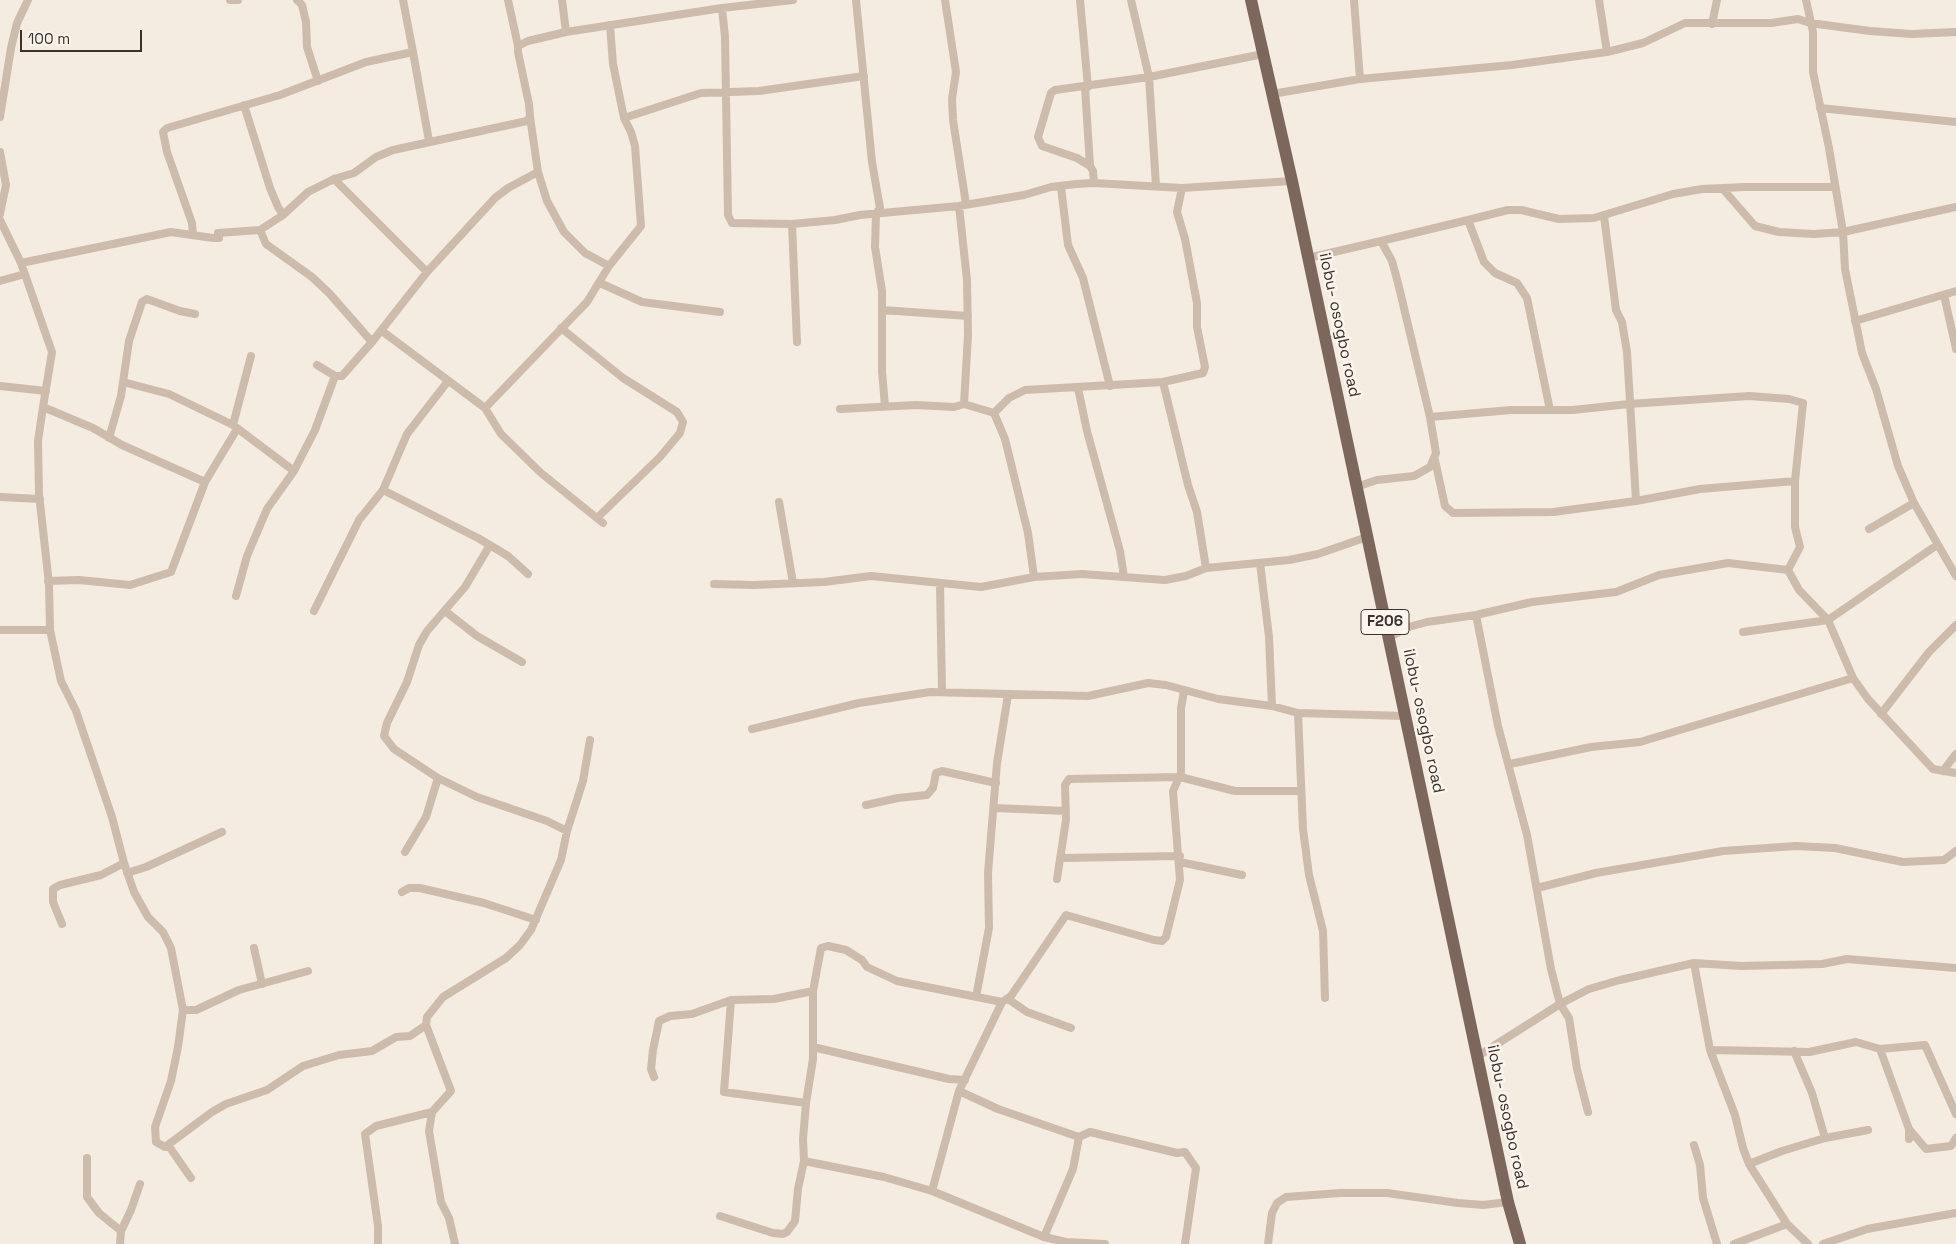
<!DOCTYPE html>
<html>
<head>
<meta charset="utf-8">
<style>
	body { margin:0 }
	#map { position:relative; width:1956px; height:1244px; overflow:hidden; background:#f4ebe1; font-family:"Space Grotesk",sans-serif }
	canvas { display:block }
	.scale { position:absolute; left:20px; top:30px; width:122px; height:22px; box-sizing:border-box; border:2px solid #3b302b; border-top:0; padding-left:6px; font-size:15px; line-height:18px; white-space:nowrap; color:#3b302b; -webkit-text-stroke:4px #fbf5ee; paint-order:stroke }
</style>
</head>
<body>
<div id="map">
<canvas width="1956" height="1244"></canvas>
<div class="scale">100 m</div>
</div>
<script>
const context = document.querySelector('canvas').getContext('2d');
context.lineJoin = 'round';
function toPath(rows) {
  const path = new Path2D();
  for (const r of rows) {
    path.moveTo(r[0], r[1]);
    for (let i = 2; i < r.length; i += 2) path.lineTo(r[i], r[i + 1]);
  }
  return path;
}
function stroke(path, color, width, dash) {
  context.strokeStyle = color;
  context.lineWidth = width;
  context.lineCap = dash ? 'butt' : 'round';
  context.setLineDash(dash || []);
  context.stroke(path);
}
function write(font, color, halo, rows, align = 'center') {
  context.font = font + ' "Space Grotesk",sans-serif';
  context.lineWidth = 5;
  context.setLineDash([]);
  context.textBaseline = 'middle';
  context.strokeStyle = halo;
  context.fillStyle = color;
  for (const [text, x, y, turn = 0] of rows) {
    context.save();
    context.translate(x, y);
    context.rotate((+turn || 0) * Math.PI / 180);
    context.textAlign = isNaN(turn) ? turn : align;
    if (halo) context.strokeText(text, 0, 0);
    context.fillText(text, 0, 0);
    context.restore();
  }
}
const minor = toPath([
	[230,0,238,0],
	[297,0,302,5,306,22,307,47,318,81],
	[403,0,413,52],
	[508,0,518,46],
	[562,0,566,32],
	[856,0,872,162,880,208,876,214,875,247,882,291,882,371,885,406],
	[945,0,956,72,952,99,953,120,966,204],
	[1080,0,1088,87],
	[1131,0,1149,77,1156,186],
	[1354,0,1360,79],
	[1599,0,1607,52],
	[1806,0,1813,32,1813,72,1829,148,1843,232,1845,269,1862,353,1876,389,1898,466,1914,503,1956,576],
	[722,8,725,37,728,215,732,223,792,224,835,220,860,215,959,206,1024,195,1051,187,1076,184,1094,183,1182,188,1292,181],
	[1712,24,1717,0],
	[1085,87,1090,166],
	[1272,94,1360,79,1512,65,1607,52,1643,43,1685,23,1771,23,1798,19,1810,23,1870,31,1911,34,1956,32],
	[244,105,270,188,278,207,283,215],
	[1820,108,1956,122],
	[0,117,11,48,17,23,28,0],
	[624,118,701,93,759,91,864,76],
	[0,152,6,185,0,214],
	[538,172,547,201,564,232,585,253,609,266,641,226,635,146,631,132,624,118,613,64,610,25],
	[334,179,427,272],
	[1094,183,1093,171,1090,166,1077,158,1042,146,1038,137,1051,93,1055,90,1149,77,1263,54],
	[1061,187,1068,245,1083,278,1110,386],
	[1723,189,1755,226,1779,232,1814,234,1843,232,1956,207],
	[959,206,967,280,968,335,964,404],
	[1604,216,1616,310,1622,322,1627,352,1636,501],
	[0,220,21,263,171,232,213,238,219,238,218,233,260,230,283,215,308,192,334,179,354,173,376,157,393,150,527,121,530,117,529,104,518,52,518,46,528,41,566,32,722,8,793,0],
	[1468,220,1508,210,1521,210,1559,219,1594,218,1673,194,1702,189,1745,187,1835,187],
	[792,224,797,342],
	[260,230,266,244,312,277,329,293,372,342,342,376,335,376,317,365],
	[193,235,192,223,167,152,163,132,167,128,280,95,366,62,413,52,429,141],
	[1381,241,1468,220,1484,262,1495,273,1517,283,1527,298,1550,410],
	[1308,258,1381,241,1392,261,1398,283,1430,417,1436,453,1430,467,1414,476,1377,480,1356,487],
	[21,263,52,352,43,407,93,428,122,445,205,482,237,429],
	[0,281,25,274],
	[600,283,642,302,720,312],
	[1944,295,1956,349],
	[882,310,968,316],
	[1855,321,1956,291],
	[561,328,623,378,677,412,683,422,680,433,660,457,597,518],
	[382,331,485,408,501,434,541,473,603,523],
	[372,342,427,272,495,198,508,188,538,172,530,117],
	[123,382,169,394,233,425,294,471,315,430,335,376],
	[1163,382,1188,485,1197,512,1206,568],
	[0,386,46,391],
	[1078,388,1087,431,1120,551,1124,577],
	[43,407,38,441,39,494,49,584,50,630,61,681,76,711,112,817,124,863,134,892,148,917,163,932,171,948,183,1010,178,1047,171,1081,155,1127,156,1142,165,1147,212,1112,226,1104,267,1090,303,1066,339,1055,372,1051,396,1037,410,1036,426,1025],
	[485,408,587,302,609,266],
	[840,409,916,405,954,407,964,404,994,413,1005,439,1028,533,1034,577],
	[994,413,1009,398,1025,390,1163,382,1203,373,1205,367,1197,327,1197,303,1185,239,1177,212,1182,188],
	[1430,417,1511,410,1573,410,1629,404,1749,396,1789,399,1803,403,1795,481,1795,527,1800,547,1788,570,1799,590,1828,620,1853,678,1868,699,1933,769,1956,773],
	[233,425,251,356],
	[109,438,121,396,129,341,142,302,147,299,180,311,195,314],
	[1435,460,1445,506,1453,513,1553,512,1636,501,1700,489,1795,481],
	[383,490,478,538,508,556,528,574],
	[0,497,40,499],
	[779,502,793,583],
	[1869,529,1914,503],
	[490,545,465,587,427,631,419,645,407,682,387,723,384,736,394,749,438,778,477,797,547,821,567,831],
	[1260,563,1269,637,1272,706],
	[48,581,79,580,130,585,171,572,205,482],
	[714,584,754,585,824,582,871,576,981,587,1034,577,1082,574,1165,580,1186,576,1206,568,1289,560,1318,554,1367,537],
	[940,584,942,691],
	[236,596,247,556,267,509,294,471],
	[314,611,359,520,383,490,407,434,448,381],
	[445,611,477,636,522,662],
	[1476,615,1498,726,1527,835,1551,969,1560,1004,1569,1018,1577,1069,1588,1112],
	[0,630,50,630],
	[1743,632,1828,620,1937,545],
	[1389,638,1405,628,1427,622,1476,615,1532,602,1616,592,1659,575,1728,563,1788,570],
	[1298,713,1303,829,1309,875,1323,931,1325,998],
	[1881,714,1929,652,1956,625],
	[752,729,859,703,930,692,1088,696,1148,683,1166,685,1218,699,1272,706,1298,713,1405,716],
	[1510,764,1591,747,1640,742,1853,678],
	[1943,771,1956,754],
	[866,805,898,798,927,795,933,788,936,773,942,771,996,783],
	[995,808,1066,811],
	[405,852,426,817,438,778],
	[1061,858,1180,856],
	[1180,862,1242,875],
	[127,873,146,867,222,832],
	[1057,879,1066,820,1065,785,1069,779,1180,777,1235,791,1301,791],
	[1537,888,1596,873,1723,851,1796,846,1835,848,1903,862,1944,860,1956,851],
	[402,892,409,888,420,888,484,903,536,920],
	[62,924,53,902,53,889,60,885,101,875,124,863],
	[254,948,262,984],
	[1694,963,1710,1050,1735,1115,1743,1148,1749,1164,1787,1224,1808,1244],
	[976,997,989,928,988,873,997,763,1008,695],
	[1008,999,1027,1012,1071,1028],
	[731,1000,724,1092,806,1103],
	[1002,1002,1011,996,1066,915,1154,940,1162,941,1166,937,1180,880,1173,791,1181,773,1181,708,1184,691],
	[183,1010,196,1010,239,990,308,971],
	[813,1047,949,1079,965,1080],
	[1880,1049,1925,1045,1956,1114],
	[1710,1050,1809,1052,1856,1042,1880,1049,1909,1129,1909,1139],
	[1794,1051,1812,1093,1825,1138],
	[1478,1056,1560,1004,1589,989,1620,980,1694,963,1741,966,1822,964,1847,959,1956,968],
	[654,1077,651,1069,653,1050,659,1021,670,1016,692,1014,731,1000,774,999,813,991],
	[959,1091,998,1109,1079,1137,1090,1132,1177,1153,1185,1152,1196,1168,1185,1244],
	[1909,1129,1926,1149,1951,1146,1956,1138],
	[168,1145,191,1178],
	[1694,1145,1700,1165,1703,1198,1717,1244],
	[87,1158,87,1197,99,1213,121,1231],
	[804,1161,884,1177,932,1191,1044,1237,1066,1242,1105,1244],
	[1749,1164,1782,1151,1825,1138,1868,1130],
	[720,1216,773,1233,783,1234,787,1232,795,1221,798,1189,804,1161,803,1139,806,1103,813,1059,813,991,821,948,828,946,846,950,862,960,867,967,897,981,1002,1002,959,1091,932,1191],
	[1044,1237,1073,1169,1079,1137],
	[120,1244,121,1231,131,1210,140,1184],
	[378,1244,378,1226,365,1134,376,1126,432,1112],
	[455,1244,449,1218,441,1202,429,1131,432,1112,451,1091,426,1025,427,1017,443,997,506,958,520,945,531,930,561,860,567,831,583,781,590,740],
	[1268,1244,1272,1213,1277,1203,1286,1197,1340,1193,1387,1193,1458,1203,1483,1205,1508,1202],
	[1734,1244,1787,1224],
	[1823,1244,1867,1229,1956,1213]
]);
const primary = toPath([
	[1251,0,1292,181,1508,1202,1520,1244]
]);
const shields = [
	[1385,622,48]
];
const shieldNames = [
	["F206",1385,622]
];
const streetNames = [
	["ilobu- osogbo road",1339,325,78],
	["ilobu- osogbo road",1423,721,78],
	["ilobu- osogbo road",1507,1117,78]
];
stroke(minor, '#cdbbac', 8);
stroke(primary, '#7d675c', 12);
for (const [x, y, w] of shields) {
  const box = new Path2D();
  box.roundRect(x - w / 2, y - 12.5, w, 25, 4);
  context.fillStyle = '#fbf5ee';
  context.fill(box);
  stroke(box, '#3b302b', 1);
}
write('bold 15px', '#3b302b', null, shieldNames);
write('16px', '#3b302b', '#fbf5ee', streetNames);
</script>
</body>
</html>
